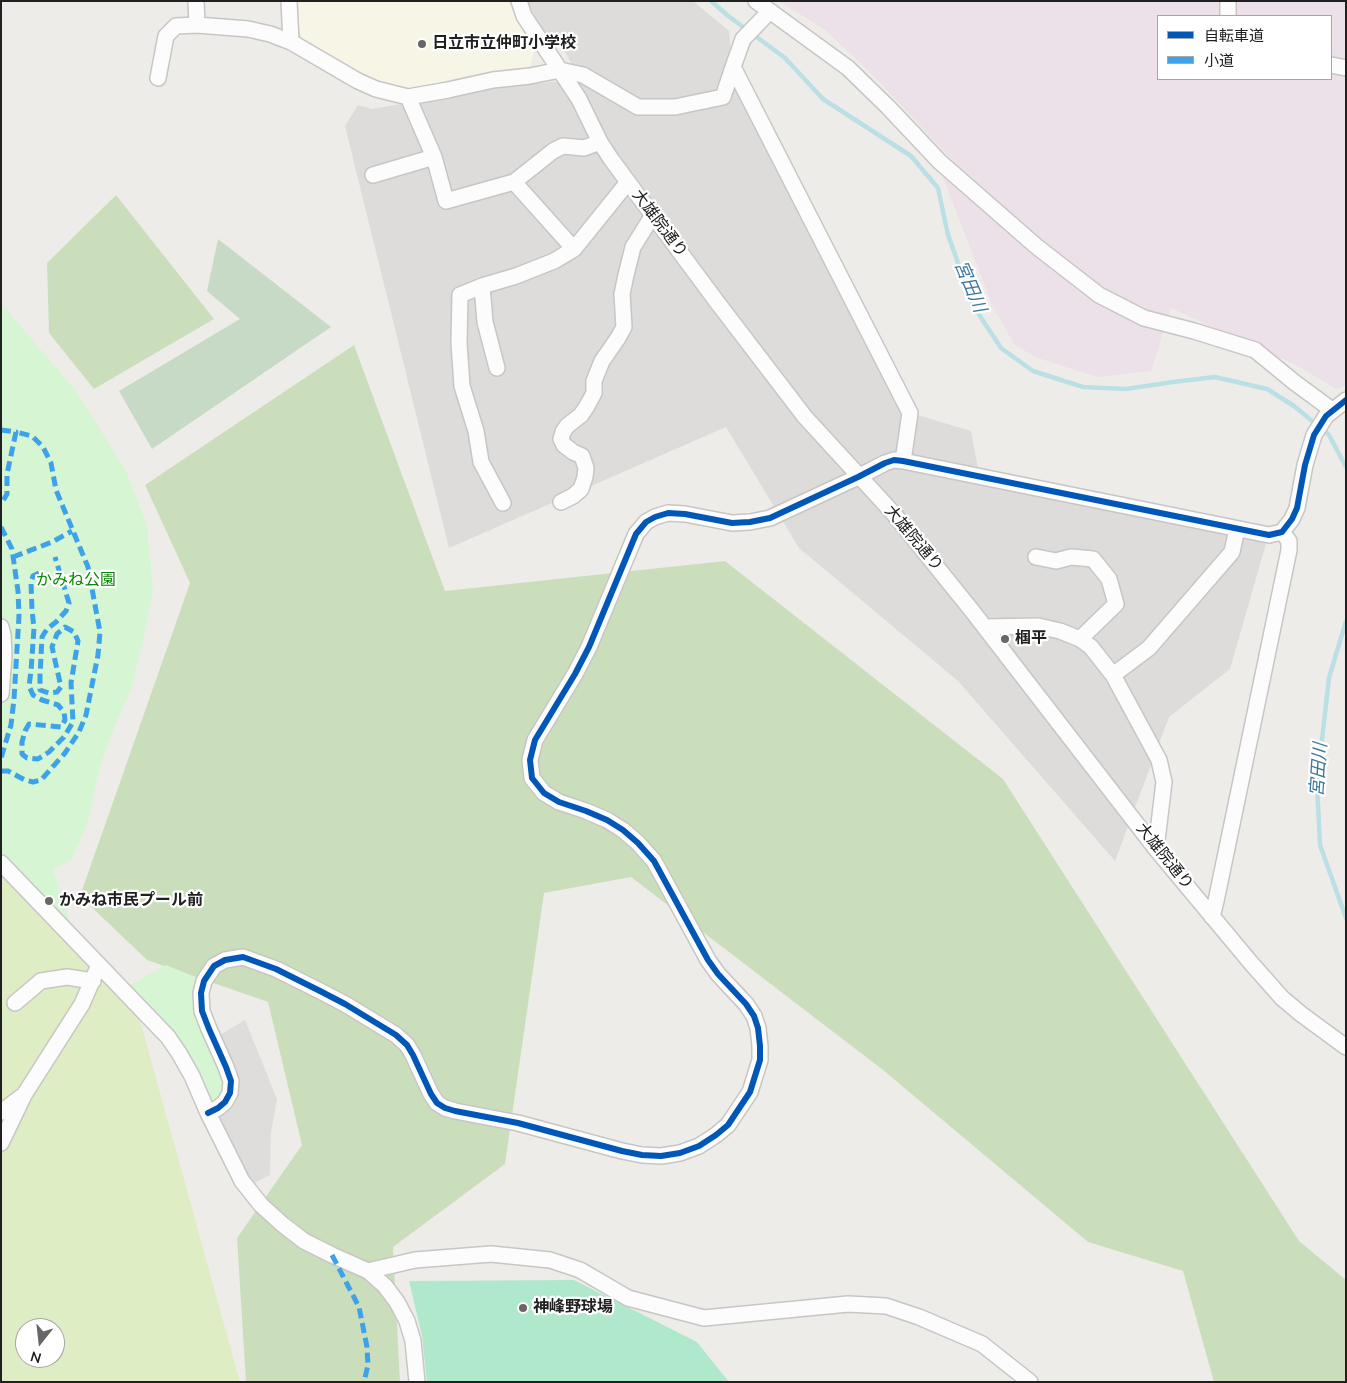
<!DOCTYPE html>
<html>
<head>
<meta charset="utf-8">
<style>
	body { margin:0 }
	#map { position:relative; width:1347px; height:1383px; overflow:hidden; background:#eeece9; font-family:"Nunito Sans","Noto Sans JP",sans-serif }
	canvas { display:block }
	.frame { position:absolute; inset:0; border:2px solid #202020; pointer-events:none }
	.legend { position:absolute; left:1157px; top:15px; width:175px; height:65px; box-sizing:border-box; background:#fff; border:1px solid #a6a6a6; margin:0; padding:6px 9px; list-style:none; font-size:15px; color:#202020 }
	.legend li { display:flex; align-items:center; gap:10px; height:25px }
	.legend b { width:25px; border:1px solid #a6a6a6 }
	.north { position:absolute; left:15px; top:1318px; width:50px; height:50px; box-sizing:border-box; background:#fff; border:1px solid #a6a6a6; border-radius:50%; rotate:196deg; font-size:14px; font-weight:700; line-height:20px; text-align:center; color:#202020 }
	.north::after { content:''; display:block; margin:auto; width:18px; height:22px; background:#686766; clip-path:polygon(50% 0,100% 100%,50% 72%,0 100%) }
</style>
</head>
<body>
<div id="map">
<canvas width="1347" height="1383"></canvas>
<div class="frame"></div>
<ul class="legend">
<li><b style="height:6px;background:#0057b8"></b>自転車道</li>
<li><b style="height:6px;background:#3da2ea"></b>小道</li>
</ul>
<div class="north">N</div>
</div>
<script>
const context = document.querySelector('canvas').getContext('2d');
context.lineJoin = 'round';
function paint(path, color) {
  context.fillStyle = color;
  context.fill(path, 'evenodd');
}
function toPath(rows) {
  const path = new Path2D();
  for (const r of rows) {
    path.moveTo(r[0], r[1]);
    for (let i = 2; i < r.length; i += 2) path.lineTo(r[i], r[i + 1]);
  }
  return path;
}
function stroke(path, color, width, dash) {
  context.strokeStyle = color;
  context.lineWidth = width;
  context.lineCap = dash ? 'butt' : 'round';
  context.setLineDash(dash || []);
  context.stroke(path);
}
function write(font, color, halo, rows, align = 'center') {
  context.font = font + ' "Nunito Sans","Noto Sans JP",sans-serif';
  context.lineWidth = 4.5;
  context.setLineDash([]);
  context.textBaseline = 'middle';
  context.strokeStyle = halo;
  context.fillStyle = color;
  for (const [text, x, y, turn = 0] of rows) {
    context.save();
    context.translate(x, y);
    context.rotate((+turn || 0) * Math.PI / 180);
    context.textAlign = isNaN(turn) ? turn : align;
    if (halo) context.strokeText(text, 0, 0);
    context.fillText(text, 0, 0);
    context.restore();
  }
}
const residential = toPath([
	[527,1,693,1,729,31,734,88,904,411,971,431,981,484,1267,540,1230,669,1169,717,1115,861,958,681,799,548,726,427,449,548,345,126,358,105,372,109,494,88,580,79,562,46,540,27]
]);
const industrial = toPath([
	[779,1,1346,1,1346,385,1336,389,1296,365,1171,308,1151,371,1097,377,1035,357,1014,344,992,305,943,177,954,162,874,76,825,30],
	[1158,16,1331,16,1331,79,1158,79]
]);
const education = toPath([
	[295,1,509,1,535,49,528,71,490,71,408,89,393,87,379,84,304,40,300,33,295,14]
]);
const grass = toPath([
	[1,873,140,1020,240,1382,1,1382],
	[25,1328,55,1328,55,1358,25,1358]
]);
const forest = toPath([
	[116,195,214,319,94,389,49,333,47,263],
	[354,345,445,591,725,561,1003,779,1299,1241,1346,1280,1346,1382,1214,1382,1183,1271,1088,1242,883,1070,631,877,544,893,505,1164,393,1247,400,1382,246,1382,237,1238,302,1145,268,1002,147,960,80,896,190,583,145,485]
]);
const cemetery = toPath([
	[218,239,331,327,152,449,119,391,240,319,207,291]
]);
const park = toPath([
	[1,303,76,391,126,471,147,525,153,590,144,637,131,689,116,723,100,766,88,820,84,831,72,859,53,870,70,923,1,851],
	[166,965,204,981,201,993,231,1081,208,1113,192,1076,123,989]
]);
const pitch = toPath([
	[574,1280,697,1342,729,1382,427,1382,422,1336,409,1281]
]);
const parking = toPath([
	[245,1020,277,1099,271,1133,270,1175,247,1187,208,1113,230,1092,213,1039]
]);
const stream = toPath([
	[711,1,727,15,785,58,823,99,911,156,938,188,948,235,974,307,1001,348,1033,371,1083,387,1126,389,1173,382,1215,377,1267,389,1294,406,1329,435,1346,467],
	[1346,621,1329,678,1317,784,1320,845,1346,918]
]);
const minor = toPath([
	[196,1,197,25],
	[289,1,291,42],
	[519,1,524,16,579,99,600,142,611,159,717,302,805,417,894,514,973,612,1156,849,1251,963,1282,998,1301,1014,1346,1047],
	[756,1,848,68,888,107,940,162,1036,246,1099,295,1144,318,1194,331,1255,350,1294,382,1332,410],
	[1228,1,1228,16],
	[770,11,743,39,733,67,910,413,903,461],
	[1331,65,1346,68],
	[158,78,166,36,176,26,197,25,248,29,270,34,291,42,358,81,376,89,408,97,448,90,493,80,530,76,560,70,583,75,638,107,675,107,723,97,733,67],
	[408,97,434,157],
	[373,175,434,157,446,201,514,182,553,151,563,146,584,148,600,142],
	[514,182,574,249],
	[482,286,485,322,497,368],
	[561,502,573,496,581,489,585,477,586,468,582,456,573,452,564,445,561,439,563,432,567,426,581,415,587,406,594,393,594,381,602,361,618,338,624,327,622,294,626,275,633,247,653,215],
	[503,503,481,462,476,431,462,386,459,343,460,295,482,286,516,276,554,261,574,249,628,182],
	[1036,557,1056,561,1071,557,1093,559,1109,579,1116,604,1080,639],
	[1,627,3,635,4,656,1,694],
	[985,627,1038,626,1060,631,1080,639,1091,647,1113,675,1159,760,1164,782,1156,849],
	[1113,675,1149,648,1232,552,1237,529],
	[1,863,168,1037,179,1053,192,1076,208,1113,242,1181,261,1205,282,1224,304,1241,332,1255,368,1271,385,1286,397,1302,407,1321,413,1341,417,1382],
	[1212,917,1216,901,1289,550,1289,541,1282,532],
	[15,1003,41,981,67,977,93,981],
	[1,1112,21,1097],
	[208,1113,218,1108,225,1102,230,1093,231,1081,226,1067,209,1029,202,1011,201,993,204,981,214,966,225,960,243,957,276,969,320,991,345,1004,396,1035,407,1045,413,1055,431,1094,437,1103,445,1108,455,1111,518,1123,622,1151,642,1155,661,1156,680,1153,699,1146,716,1135,728,1125,750,1092,760,1060,760,1046,758,1028,754,1016,746,1004,718,974,708,960,654,861,638,843,623,830,607,820,586,811,559,802,544,793,532,778,530,760,535,740,575,674,589,647,636,534,646,522,655,517,668,513,685,514,732,523,750,522,770,518,858,477,885,463,894,460,903,461,1269,535,1282,532,1292,519,1297,508,1305,465,1314,435,1326,416,1346,400],
	[1,1143,24,1095,82,1004,99,965],
	[368,1271,415,1260,491,1254,550,1260,580,1270,628,1298,704,1318,848,1304,886,1306,919,1317,982,1344,1030,1382]
]);
const quiet = toPath([
	[1,430,16,432,7,474,7,494,1,504],
	[1,527,12,549,18,591,19,616,14,699,11,725,1,758],
	[13,557,52,542,72,531],
	[39,573,33,576,31,582,32,610,34,628,31,671,29,686,33,695,42,700,58,705,64,712,65,720,61,727,29,724,25,731,22,742,22,754,27,758,38,759,49,752,64,737,73,722,71,683,78,641,74,632,65,627,57,634,52,647,61,687,57,692,49,693,40,690,40,676,42,637,47,629,56,622,66,611,69,603,55,557],
	[1,771,8,771,25,780,33,782,41,780,65,753,79,732,86,715,98,655,100,632,88,567,56,490,51,463,43,447,32,436,16,432],
	[332,1255,359,1307,367,1347,368,1365,364,1382]
]);
const cycleway = toPath([
	[208,1113,218,1108,225,1102,230,1093,231,1081,226,1067,209,1029,202,1011,201,993,204,981,214,966,225,960,243,957,276,969,320,991,345,1004,396,1035,407,1045,413,1055,431,1094,437,1103,445,1108,455,1111,518,1123,622,1151,642,1155,661,1156,680,1153,699,1146,716,1135,728,1125,750,1092,760,1060,760,1046,758,1028,754,1016,746,1004,718,974,708,960,654,861,638,843,623,830,607,820,586,811,559,802,544,793,532,778,530,760,535,740,575,674,589,647,636,534,646,522,655,517,668,513,685,514,732,523,750,522,770,518,858,477,885,463,894,460,903,461,1269,535,1282,532,1292,519,1297,508,1305,465,1314,435,1326,416,1346,400]
]);
const markers = [
	[422,44,5,"#686766"],
	[1005,639,5,"#686766"],
	[49,901,5,"#686766"],
	[523,1308,5,"#686766"]
];
const poiNames = [
	["日立市立仲町小学校",432,44],
	["椢平",1015,639],
	["かみね市民プール前",59,901],
	["神峰野球場",533,1308]
];
const streetNames = [
	["大雄院通り",659,224,53],
	["大雄院通り",913,539,50],
	["大雄院通り",1164,857,51]
];
const parkNames = [
	["かみね公園",76,581]
];
const waterNames = [
	["宮田川",969,287,67],
	["宮田川",1320,770,-86]
];
paint(residential, '#dddcda');
paint(industrial, '#ece0e9');
paint(education, '#f7f5e5');
paint(grass, '#dfedc5');
paint(forest, '#cbdebc');
paint(cemetery, '#c6dac5');
paint(park, '#d6f5d2');
paint(pitch, '#b0e8cb');
paint(parking, '#dedddc');
stroke(stream, '#badfe4', 4.5);
stroke(minor, '#c7c6c5', 18);
stroke(minor, '#fcfcfc', 15);
stroke(quiet, '#3da2ea', 5, [10, 5]);
stroke(cycleway, '#0057b8', 6);
for (const [x, y, r, color] of markers) {
  const dot = new Path2D();
  dot.arc(x, y, r, 0, 2 * Math.PI);
  context.fillStyle = color;
  context.fill(dot);
  stroke(dot, '#fff', 2);
}
write('bold 16px', '#202020', '#fff', poiNames, 'left');
write('16px', '#202020', '#fff', streetNames);
write('16px', '#068804', '#fff', parkNames);
write('italic 18px', '#3c789e', '#fff', waterNames);
</script>
</body>
</html>
